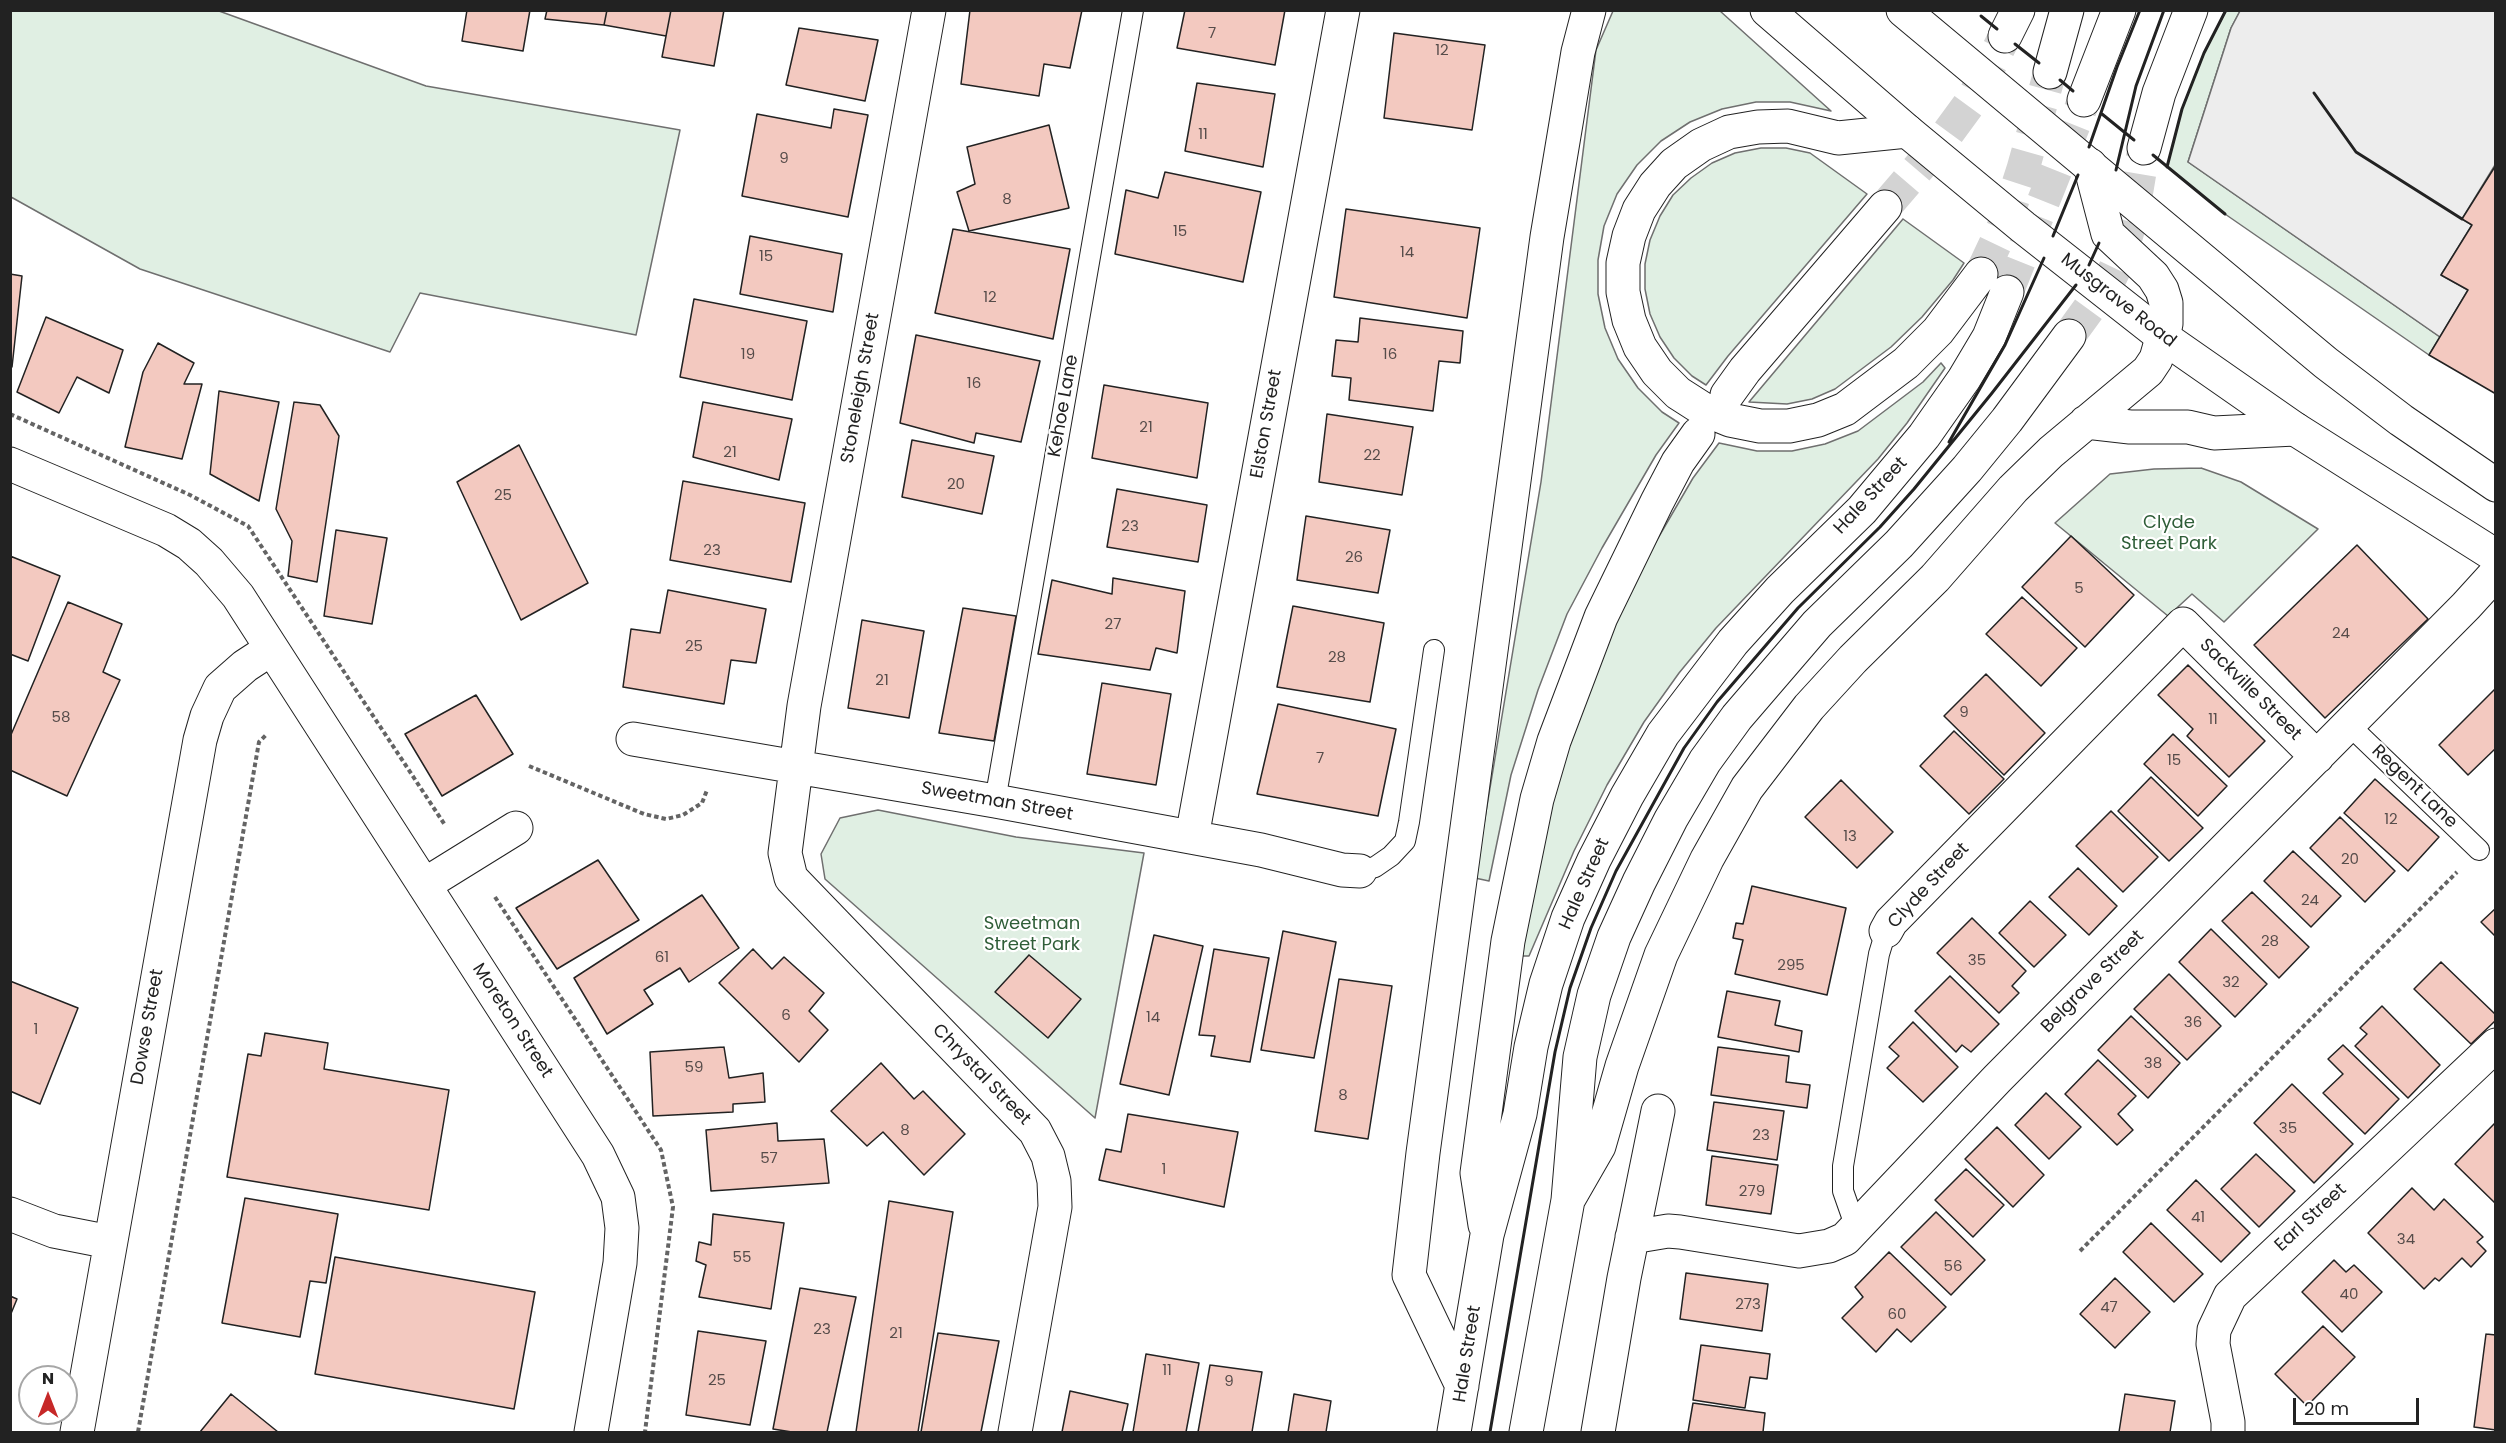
<!DOCTYPE html>
<html>
<head>
<meta charset="utf-8">
<style>
	body { margin:0 }
	#map { position:relative; width:2506px; height:1443px; overflow:hidden; background:#fff; font-family:Poppins,sans-serif }
	canvas { display:block }
	.frame { position:absolute; inset:0; border:12px solid #222; pointer-events:none }
	.north { position:absolute; left:18px; top:1365px; width:60px; height:60px; box-sizing:border-box; background:#fff; border:2px solid #a7a7a7; border-radius:50%; rotate:0deg; font-size:16px; font-weight:700; line-height:24px; text-align:center; color:#222 }
	.north::after { content:''; display:block; margin:auto; width:21px; height:27px; background:#c62828; clip-path:polygon(50% 0,100% 100%,50% 72%,0 100%) }
	.scale { position:absolute; left:2293px; top:1398px; width:126px; height:27px; box-sizing:border-box; border:3px solid #222; border-top:0; padding-left:8px; font-size:18px; line-height:21px; white-space:nowrap; color:#222; -webkit-text-stroke:4px #fff; paint-order:stroke }
</style>
</head>
<body>
<div id="map">
<canvas width="2506" height="1443"></canvas>
<div class="frame"></div>
<div class="north">N</div>
<div class="scale">20 m</div>
</div>
<script>
const context = document.querySelector('canvas').getContext('2d');
context.lineJoin = 'round';
function paint(path, color) {
  context.fillStyle = color;
  context.fill(path, 'evenodd');
}
function toPath(rows) {
  const path = new Path2D();
  for (const r of rows) {
    path.moveTo(r[0], r[1]);
    for (let i = 2; i < r.length; i += 2) path.lineTo(r[i], r[i + 1]);
  }
  return path;
}
function stroke(path, color, width, dash) {
  context.strokeStyle = color;
  context.lineWidth = width;
  context.lineCap = dash ? 'butt' : 'round';
  context.setLineDash(dash || []);
  context.stroke(path);
}
function write(font, color, halo, rows, align = 'center') {
  context.font = font + ' Poppins,sans-serif';
  context.lineWidth = 4.5;
  context.setLineDash([]);
  context.textBaseline = 'middle';
  context.strokeStyle = halo;
  context.fillStyle = color;
  for (const [text, x, y, turn = 0] of rows) {
    context.save();
    context.translate(x, y);
    context.rotate((+turn || 0) * Math.PI / 180);
    context.textAlign = isNaN(turn) ? turn : align;
    if (halo) context.strokeText(text, 0, 0);
    context.fillText(text, 0, 0);
    context.restore();
  }
}
const green = toPath([
	[11,10,219,11,426,86,680,130,636,335,420,293,390,352,140,269,11,197,11,10],
	[1613,11,1720,11,1831,111,1790,102,1756,102,1722,109,1690,122,1661,141,1637,165,1617,194,1604,226,1598,260,1598,294,1605,328,1618,359,1638,388,1662,412,1679,423,1656,455,1602,548,1567,614,1538,690,1511,775,1489,881,1475,878,1541,482,1596,50,1613,11],
	[2226,11,2240,11,2231,28,2188,162,2440,337,2429,355,2225,214,2167,167,2182,109,2204,53,2226,11],
	[1761,148,1786,148,1810,153,1867,194,1728,356,1706,385,1692,376,1674,358,1660,337,1650,314,1645,289,1645,264,1650,240,1660,216,1673,195,1691,178,1712,163,1735,153,1761,148],
	[1903,219,1964,263,1953,280,1922,317,1891,347,1835,389,1812,399,1787,404,1749,402,1903,219],
	[1941,363,1945,368,1907,423,1878,459,1716,628,1679,673,1644,722,1607,785,1574,851,1529,956,1521,956,1554,786,1580,704,1640,569,1693,478,1719,443,1757,451,1792,451,1825,444,1858,431,1923,382,1941,363],
	[2201,468,2241,482,2318,529,2224,622,2192,594,2168,616,2055,523,2110,474,2154,469,2201,468],
	[878,810,1016,837,1144,853,1095,1118,825,879,821,854,840,818,878,810]
]);
const parking = toPath([
	[2240,11,2495,11,2495,165,2462,219,2472,225,2441,275,2468,290,2440,337,2188,162,2231,28,2240,11]
]);
const building = toPath([
	[467,10,530,10,523,51,462,41,467,10],
	[547,10,607,10,604,25,545,19,547,10],
	[607,10,671,10,666,36,604,25,607,10],
	[671,10,724,10,714,66,662,57,671,10],
	[970,10,1082,10,1070,68,1044,64,1039,96,961,84,970,10],
	[1185,10,1285,10,1275,65,1177,48,1185,10],
	[799,28,878,40,865,101,786,85,799,28],
	[1394,33,1485,45,1472,130,1384,118,1394,33],
	[1197,83,1275,94,1263,167,1185,151,1197,83],
	[834,109,868,115,848,217,742,196,757,114,831,128,834,109],
	[1049,125,1069,208,969,231,957,192,975,184,967,147,1049,125],
	[2496,165,2496,394,2429,355,2468,290,2441,275,2472,225,2462,219,2496,165],
	[1165,172,1261,192,1243,282,1115,254,1126,190,1158,198,1165,172],
	[1346,209,1480,228,1467,318,1334,297,1346,209],
	[953,229,1070,249,1053,339,935,313,953,229],
	[750,236,842,254,833,312,740,294,750,236],
	[10,274,22,276,12,367,10,367,10,274],
	[694,299,807,321,792,400,680,377,694,299],
	[46,317,123,350,109,393,77,377,59,413,17,392,46,317],
	[1360,318,1463,331,1460,363,1439,361,1433,411,1349,400,1351,378,1332,376,1336,340,1358,342,1360,318],
	[916,335,1040,361,1021,442,976,433,974,443,900,423,916,335],
	[158,343,194,363,184,384,202,384,182,459,125,447,143,372,158,343],
	[1104,385,1208,403,1197,478,1092,458,1104,385],
	[219,391,279,402,259,501,210,474,219,391],
	[294,402,320,405,339,436,317,582,288,576,292,541,276,509,294,402],
	[703,402,792,419,779,480,693,457,703,402],
	[1327,414,1413,427,1402,495,1319,482,1327,414],
	[912,440,994,456,982,514,902,497,912,440],
	[519,445,588,583,521,620,457,482,519,445],
	[683,481,805,503,791,582,670,560,683,481],
	[1117,489,1207,505,1198,562,1107,547,1117,489],
	[1306,516,1390,530,1378,593,1297,580,1306,516],
	[336,530,387,538,372,624,324,616,336,530],
	[2071,536,2134,595,2085,647,2022,587,2071,536],
	[2357,545,2428,619,2325,718,2254,645,2357,545],
	[10,556,60,576,28,661,10,654,10,556],
	[1113,578,1185,591,1177,653,1156,648,1150,670,1038,654,1052,580,1112,594,1113,578],
	[668,590,766,609,756,663,731,660,724,704,623,687,631,629,660,633,668,590],
	[2022,597,2077,648,2041,686,1986,634,2022,597],
	[68,602,122,624,103,672,120,680,67,796,10,770,10,737,68,602],
	[1293,606,1384,623,1370,702,1277,687,1293,606],
	[963,608,1016,616,994,741,939,733,963,608],
	[862,620,924,631,909,718,848,708,862,620],
	[2188,665,2265,741,2229,777,2187,736,2193,729,2158,695,2188,665],
	[1986,674,2045,733,2004,775,1944,716,1986,674],
	[1102,683,1171,694,1156,785,1087,774,1102,683],
	[2496,688,2496,748,2468,775,2439,745,2496,688],
	[476,695,513,754,442,796,405,734,476,695],
	[1278,704,1396,729,1378,816,1257,794,1278,704],
	[1954,731,2004,779,1969,814,1920,766,1954,731],
	[2173,734,2227,786,2198,816,2144,764,2173,734],
	[2151,777,2203,828,2169,861,2118,811,2151,777],
	[2375,779,2439,837,2408,871,2344,813,2375,779],
	[1841,780,1893,832,1857,868,1805,817,1841,780],
	[2111,811,2158,857,2123,892,2076,846,2111,811],
	[2340,817,2395,871,2365,902,2310,848,2340,817],
	[2293,851,2341,896,2311,927,2264,881,2293,851],
	[598,860,639,920,557,969,516,908,598,860],
	[2078,868,2117,906,2089,935,2049,897,2078,868],
	[1752,886,1846,908,1827,995,1735,974,1743,940,1733,938,1736,923,1743,924,1752,886],
	[2252,892,2309,947,2279,978,2222,921,2252,892],
	[702,895,739,948,689,982,680,968,644,990,653,1004,607,1034,574,978,702,895],
	[2030,901,2066,935,2034,967,1999,933,2030,901],
	[2496,908,2496,937,2481,922,2496,908],
	[1972,918,2026,971,2012,986,2019,993,1999,1013,1937,953,1972,918],
	[2211,929,2267,984,2235,1017,2179,962,2211,929],
	[1283,931,1336,942,1314,1058,1261,1050,1283,931],
	[1154,935,1203,946,1169,1095,1120,1084,1154,935],
	[753,949,772,969,784,957,824,993,809,1011,828,1030,799,1062,719,983,753,949],
	[1214,949,1269,958,1250,1062,1211,1056,1215,1036,1199,1035,1214,949],
	[1029,955,1081,999,1048,1038,995,992,1029,955],
	[2441,962,2496,1015,2496,1020,2471,1044,2414,989,2441,962],
	[2169,974,2221,1026,2187,1060,2134,1009,2169,974],
	[1950,976,1999,1024,1971,1052,1962,1045,1956,1052,1915,1011,1950,976],
	[1339,979,1392,986,1368,1139,1315,1131,1339,979],
	[10,981,78,1008,40,1104,10,1091,10,981],
	[1727,991,1780,1001,1775,1025,1802,1031,1799,1052,1718,1037,1727,991],
	[2382,1006,2440,1065,2408,1098,2355,1046,2367,1034,2360,1028,2382,1006],
	[2131,1016,2180,1063,2148,1098,2098,1050,2131,1016],
	[1913,1022,1958,1067,1923,1102,1887,1068,1899,1056,1889,1047,1913,1022],
	[265,1033,328,1043,324,1069,449,1090,429,1210,227,1177,248,1054,261,1056,265,1033],
	[2343,1045,2399,1099,2365,1134,2323,1093,2343,1074,2328,1059,2343,1045],
	[724,1047,729,1078,763,1073,765,1102,733,1104,733,1112,653,1116,650,1052,724,1047],
	[1718,1047,1789,1056,1786,1082,1810,1085,1807,1108,1711,1095,1718,1047],
	[2098,1060,2136,1096,2118,1114,2133,1130,2117,1145,2065,1094,2098,1060],
	[881,1063,914,1099,923,1091,965,1134,924,1175,883,1132,867,1146,831,1111,881,1063],
	[2292,1084,2353,1144,2314,1183,2254,1123,2292,1084],
	[2046,1093,2081,1127,2049,1159,2015,1125,2046,1093],
	[1714,1102,1784,1111,1777,1160,1707,1150,1714,1102],
	[1128,1114,1238,1132,1224,1207,1099,1180,1106,1149,1121,1152,1128,1114],
	[777,1123,778,1141,824,1139,829,1183,711,1191,706,1130,777,1123],
	[2494,1124,2496,1126,2496,1204,2455,1164,2494,1124],
	[1997,1127,2044,1175,2013,1207,1965,1159,1997,1127],
	[2256,1154,2295,1191,2259,1227,2221,1189,2256,1154],
	[1712,1156,1778,1165,1771,1214,1706,1205,1712,1156],
	[1966,1169,2004,1205,1973,1237,1935,1200,1966,1169],
	[2196,1180,2250,1233,2221,1262,2167,1210,2196,1180],
	[2412,1188,2434,1210,2444,1199,2483,1237,2477,1242,2486,1251,2471,1267,2462,1258,2439,1281,2435,1278,2424,1289,2368,1233,2412,1188],
	[245,1198,338,1214,326,1283,310,1281,300,1337,222,1323,245,1198],
	[889,1201,953,1212,918,1432,856,1432,889,1201],
	[1936,1212,1985,1260,1951,1295,1901,1247,1936,1212],
	[713,1214,784,1223,771,1309,699,1297,706,1265,696,1261,699,1242,711,1245,713,1214],
	[2151,1223,2203,1274,2174,1302,2123,1252,2151,1223],
	[1889,1252,1946,1307,1911,1342,1897,1329,1876,1352,1842,1318,1863,1297,1855,1287,1889,1252],
	[335,1257,535,1292,514,1409,315,1374,335,1257],
	[2334,1260,2346,1272,2354,1265,2382,1292,2342,1332,2302,1292,2334,1260],
	[1686,1273,1768,1284,1762,1331,1680,1319,1686,1273],
	[2115,1278,2150,1312,2115,1348,2080,1314,2115,1278],
	[800,1288,856,1297,827,1432,792,1432,773,1429,800,1288],
	[10,1296,17,1299,10,1316,10,1296],
	[2323,1326,2355,1357,2307,1406,2275,1374,2323,1326],
	[698,1331,766,1341,750,1425,686,1415,698,1331],
	[938,1333,999,1341,981,1432,921,1432,938,1333],
	[2486,1334,2496,1335,2496,1430,2474,1427,2486,1334],
	[1701,1345,1770,1354,1767,1379,1750,1377,1745,1408,1693,1400,1701,1345],
	[1146,1354,1199,1363,1186,1432,1133,1432,1146,1354],
	[1210,1365,1262,1372,1252,1432,1198,1432,1210,1365],
	[1070,1391,1128,1404,1122,1432,1062,1432,1070,1391],
	[231,1394,278,1432,200,1432,231,1394],
	[1294,1394,1331,1401,1326,1432,1288,1432,1294,1394],
	[2125,1394,2175,1401,2170,1432,2119,1432,2125,1394],
	[1693,1403,1765,1413,1763,1432,1688,1432,1693,1403]
]);
const motorwayTunnel = toPath([
	[1885,207,1945,137,1972,100,2005,36],
	[1981,274,2006,221,2023,169,2050,72],
	[2007,292,2084,100],
	[2069,336,2109,281,2120,258,2133,214,2144,148]
]);
const path = toPath([
	[10,414,190,495,248,526,445,825],
	[529,766,644,814,666,819,683,815,702,803,707,790],
	[495,897,661,1150,673,1207,645,1432],
	[2080,1251,2457,872],
	[138,1432,259,742,267,734]
]);
const service = toPath([
	[2349,725,2479,850],
	[995,801,1133,10],
	[1360,871,1375,867,1391,856,1405,841,1409,822,1434,650],
	[1856,1228,1843,1191,1843,1166,1879,954,1886,931]
]);
const minor = toPath([
	[929,10,804,706,785,853,791,878,1035,1131,1048,1156,1054,1181,1055,1207,1015,1432],
	[10,464,166,530,189,544,209,562,238,596,598,1155,618,1197,622,1228,620,1263,591,1432],
	[633,739,995,801,1261,850,1342,870,1360,871],
	[1192,837,1343,10],
	[424,885,516,828],
	[1886,931,1891,922,2183,624,2317,757],
	[10,1214,54,1231,110,1242],
	[1632,1237,1668,1231,1680,1232,1799,1251,1829,1246,1845,1239,1997,1079,2466,606,2496,573],
	[77,1432,200,740,207,716,220,688,245,666,271,649],
	[1598,1432,1624,1278,1658,1111],
	[2228,1432,2228,1422,2213,1344,2214,1330,2230,1296,2496,1045]
]);
const primary = toPath([
	[1767,10,1907,131,2023,227,2163,337,2295,429,2496,556],
	[1903,10,2326,363,2401,420,2496,485]
]);
const motorway = toPath([
	[2005,36,2018,10],
	[2050,72,2067,10],
	[2084,100,2119,10],
	[1907,131,1838,138,1788,126,1758,127,1729,132,1701,145,1674,164,1655,185,1639,210,1629,236,1623,263,1623,292,1629,320,1640,347,1657,372,1678,393,1703,409,1730,420,1760,426,1789,426,1818,420,1845,409,1906,363,1938,331,1981,274],
	[2144,148,2159,93,2191,10],
	[1727,395,1745,370,1885,207],
	[2086,422,2130,427,2188,427,2214,433,2295,429],
	[1568,1200,1599,1146,1622,1066,1661,955,1707,859,1747,788,1809,707,1853,659,1935,578,2013,489,2051,452,2148,371,2156,359,2166,324,2166,303,2162,290,2153,276,2108,234,2090,165],
	[1485,1225,1477,1173,1508,941,1537,799,1554,741,1601,617,1657,502,1678,462,1698,434],
	[1462,1386,1409,1275,1423,1153,1547,237,1578,52,1589,10],
	[1454,1432,1487,1235,1520,1114,1531,1047,1546,984,1568,918,1594,860,1627,796,1663,734,1733,642,1780,590,1862,510,1924,436,1964,379,1989,337,2007,292],
	[1526,1432,1568,1200,1580,1057,1594,995,1614,937,1639,882,1671,819,1705,761,1737,717,1817,624,1899,544,1967,469,2007,420,2069,336]
]);
const wall = toPath([
	[1981,16,1997,29],
	[2015,44,2039,63],
	[2060,80,2073,91],
	[2314,93,2356,152,2462,219],
	[2102,114,2134,140],
	[2089,147,2117,67,2140,10],
	[2153,155,2225,214],
	[2167,167,2182,109,2204,53,2226,10],
	[2116,170,2136,86,2164,10],
	[2053,236,2078,175],
	[2089,265,2099,243],
	[1949,442,2005,345,2044,258],
	[1490,1432,1555,1052,1570,988,1591,928,1616,871,1684,748,1717,702,1798,608,1880,527,1914,489,1992,393,2076,285]
]);
const numberNames = [
	["7",1212,34],
	["12",1442,51],
	["11",1203,135],
	["9",784,159],
	["8",1007,200],
	["15",1180,232],
	["14",1407,253],
	["15",766,257],
	["12",990,298],
	["19",748,355],
	["16",1390,355],
	["16",974,384],
	["21",1146,428],
	["21",730,453],
	["22",1372,456],
	["20",956,485],
	["25",503,496],
	["23",1130,527],
	["23",712,551],
	["26",1354,558],
	["5",2079,589],
	["27",1113,625],
	["24",2341,634],
	["25",694,647],
	["28",1337,658],
	["21",882,681],
	["9",1964,713],
	["58",61,718],
	["11",2213,720],
	["7",1320,759],
	["15",2174,761],
	["12",2391,820],
	["13",1850,837],
	["20",2350,860],
	["24",2310,901],
	["28",2270,942],
	["61",662,958],
	["35",1977,961],
	["295",1791,966],
	["32",2231,983],
	["6",786,1016],
	["14",1153,1018],
	["36",2193,1023],
	["1",36,1030],
	["38",2153,1064],
	["59",694,1068],
	["8",1343,1096],
	["35",2288,1129],
	["8",905,1131],
	["23",1761,1136],
	["57",769,1159],
	["1",1164,1170],
	["279",1752,1192],
	["41",2198,1218],
	["34",2406,1240],
	["55",742,1258],
	["56",1953,1267],
	["40",2349,1295],
	["273",1748,1305],
	["47",2109,1308],
	["60",1897,1315],
	["23",822,1330],
	["21",896,1334],
	["11",1167,1371],
	["25",717,1381],
	["9",1229,1382]
];
const streetNames = [
	["Musgrave Road",2118,301,38],
	["Stoneleigh Street",861,388,-80],
	["Kehoe Lane",1064,406,-80],
	["Elston Street",1267,424,-80],
	["Hale Street",1871,496,-47],
	["Sackville Street",2250,690,45],
	["Regent Lane",2414,787,44],
	["Sweetman Street",997,802,10],
	["Hale Street",1585,884,-66],
	["Clyde Street",1929,886,-47],
	["Belgrave Street",2093,982,-45],
	["Moreton Street",512,1021,57],
	["Dowse Street",148,1027,-80],
	["Chrystal Street",981,1075,46],
	["Earl Street",2311,1218,-43],
	["Hale Street",1468,1354,-81]
];
const parkNames = [
	["Clyde",2169,523],
	["Street Park",2169,544],
	["Sweetman",1032,924],
	["Street Park",1032,945]
];
paint(green, '#e0efe3');
stroke(green, '#6f6f6f', 1.5);
paint(parking, '#ededed');
stroke(parking, '#6f6f6f', 1.5);
paint(building, '#f3c9c0');
stroke(building, '#222', 1.5);
stroke(motorwayTunnel, '#d3d3d3', 33, [33, 16]);
stroke(service, '#222', 22);
stroke(minor, '#222', 35);
stroke(primary, '#222', 35);
stroke(motorway, '#222', 35);
stroke(path, '#646464', 4, [4.5, 3]);
stroke(service, '#fff', 20);
stroke(minor, '#fff', 33);
stroke(primary, '#fff', 33);
stroke(motorway, '#fff', 33);
stroke(wall, '#222', 3);
write('15px', '#564c4a', null, numberNames);
write('18px', '#222', '#fff', streetNames);
write('18px', '#2f5e38', '#fff', parkNames);
</script>
</body>
</html>
